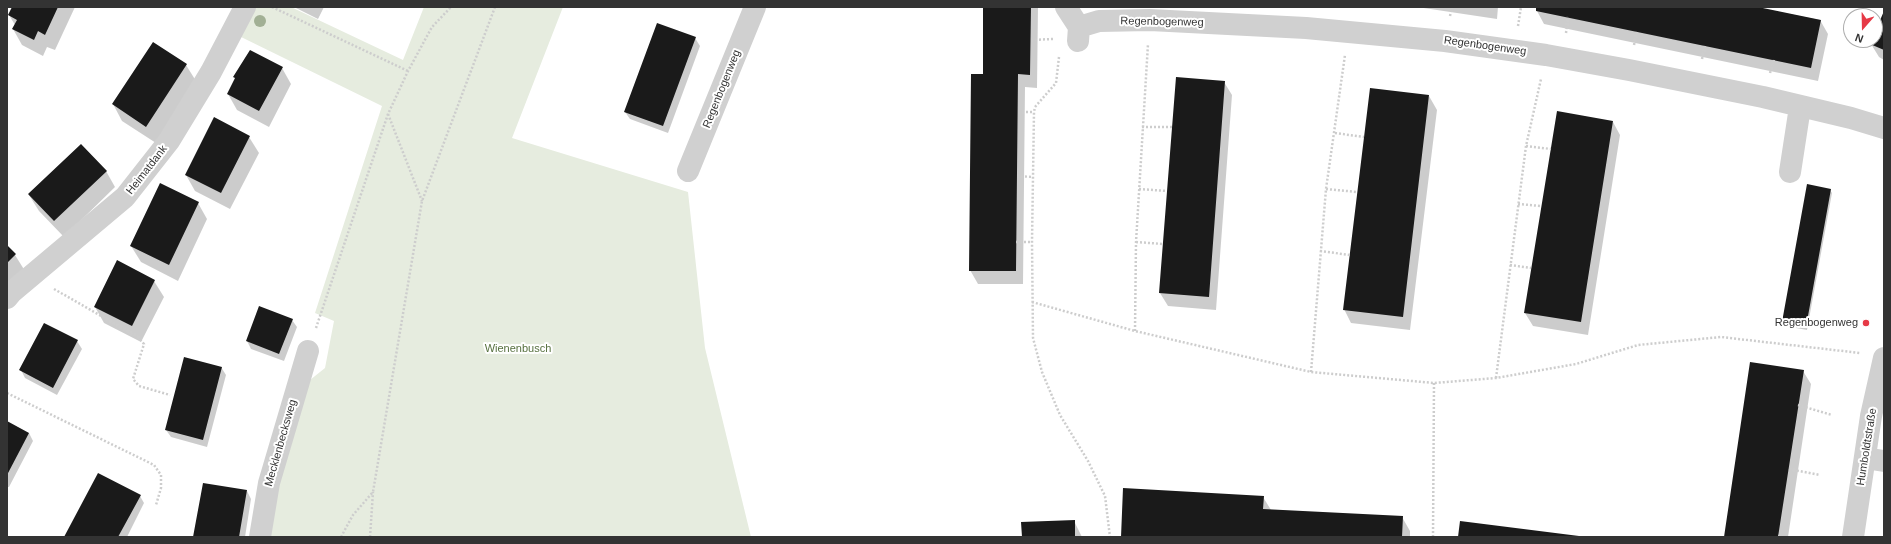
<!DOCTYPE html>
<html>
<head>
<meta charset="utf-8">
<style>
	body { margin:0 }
	#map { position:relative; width:1891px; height:544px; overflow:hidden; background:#fff; font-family:Arial,sans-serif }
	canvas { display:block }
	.frame { position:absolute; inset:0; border:8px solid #333; pointer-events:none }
	.north { position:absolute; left:1843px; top:8px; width:40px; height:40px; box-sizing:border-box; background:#fff; border:1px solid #adadad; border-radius:50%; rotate:200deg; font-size:11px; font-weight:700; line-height:16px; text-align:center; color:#333 }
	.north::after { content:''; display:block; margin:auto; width:14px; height:18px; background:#e63946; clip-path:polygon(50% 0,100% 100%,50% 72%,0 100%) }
</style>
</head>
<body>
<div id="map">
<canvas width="1891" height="544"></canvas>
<div class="frame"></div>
<div class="north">N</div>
</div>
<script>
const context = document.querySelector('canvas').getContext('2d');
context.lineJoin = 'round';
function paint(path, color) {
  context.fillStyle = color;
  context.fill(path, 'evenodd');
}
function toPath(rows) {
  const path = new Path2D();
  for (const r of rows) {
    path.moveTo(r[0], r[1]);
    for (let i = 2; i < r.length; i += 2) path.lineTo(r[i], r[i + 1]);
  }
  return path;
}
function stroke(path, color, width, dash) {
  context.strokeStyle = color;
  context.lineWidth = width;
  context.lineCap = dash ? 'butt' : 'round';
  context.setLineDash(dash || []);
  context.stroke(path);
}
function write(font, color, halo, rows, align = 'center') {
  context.font = font + ' Arial,sans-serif';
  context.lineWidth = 4;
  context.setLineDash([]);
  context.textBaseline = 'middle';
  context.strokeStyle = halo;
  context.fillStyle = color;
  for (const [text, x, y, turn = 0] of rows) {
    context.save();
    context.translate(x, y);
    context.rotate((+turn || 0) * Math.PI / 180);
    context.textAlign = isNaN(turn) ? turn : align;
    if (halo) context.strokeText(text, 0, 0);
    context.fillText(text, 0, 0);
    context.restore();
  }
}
const green = toPath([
	[254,7,291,7,403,60,424,7,563,7,512,138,688,192,705,348,751,537,265,537,305,384,325,368,334,321,315,313,382,106,239,36]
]);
const shadow = toPath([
	[14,7,75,7,55,50,47,47,43,56,22,45,13,29,15,25,9,15],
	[294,7,324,7,318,19],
	[984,7,1038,7,1037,88,1025,87,1023,284,978,284,970,270,984,75],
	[1417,7,1498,7,1497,19],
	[1537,7,1754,7,1820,20,1828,34,1818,81,1544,24,1537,11],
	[1884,13,1884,60,1879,57,1871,44,1873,40,1875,40,1875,34],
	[695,38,700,46,668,133,630,119,625,112],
	[186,65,196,81,156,143,122,121,113,104],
	[282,68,291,84,269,127,237,110,228,94],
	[1224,82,1232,95,1216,310,1168,306,1160,293],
	[1429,96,1437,110,1410,330,1351,323,1344,309],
	[1613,122,1620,135,1588,335,1533,326,1525,313],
	[249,137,259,153,230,209,195,191,186,175],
	[106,171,115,187,64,237,39,211,29,195],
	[1808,185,1830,190,1832,193,1807,330,1785,326,1783,322],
	[198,203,207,219,178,281,141,262,131,246],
	[7,247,15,255,25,271,7,289],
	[154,281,164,297,141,342,104,323,95,307],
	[260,307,292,320,297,327,284,361,251,349,247,341],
	[77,341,82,349,57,395,25,378,21,370],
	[221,367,226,375,207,447,171,437,166,430],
	[1803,371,1811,384,1788,537,1725,537],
	[7,422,29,433,33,441,9,487,7,487],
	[247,491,251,499,245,537,194,537],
	[140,496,144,503,127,537,66,537],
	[1263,497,1271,510,1402,517,1410,531,1410,537,1122,537],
	[1074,521,1082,537,1023,537]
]);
const building = toPath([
	[12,7,58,7,45,35,38,31,34,40,12,29,17,20,8,15],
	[983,7,1031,7,1030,75,1018,74,1016,271,969,271,971,74,983,74],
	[1536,7,1758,7,1821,20,1811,68,1536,11],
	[1884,11,1884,50,1870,44,1872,40,1875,40,1875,32],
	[657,23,696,37,663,126,624,112],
	[153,42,187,64,146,127,112,104],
	[250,50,283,67,259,111,227,94,235,78,233,77],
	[1176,77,1225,81,1209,297,1159,293],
	[1370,88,1429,95,1403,317,1343,310],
	[1557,111,1613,121,1581,322,1524,313],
	[214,117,250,136,221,193,185,175],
	[81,144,107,171,54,221,28,194],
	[160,183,199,202,169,265,130,246],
	[1807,184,1831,189,1806,327,1782,322],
	[7,245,16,254,7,263],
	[117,260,155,280,132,326,94,307],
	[259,306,293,319,279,354,246,341],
	[44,323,78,340,53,388,19,370],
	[184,357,222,367,203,440,165,430],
	[1750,362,1804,370,1778,537,1724,537],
	[7,421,29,433,7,475],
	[98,473,141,495,118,537,64,537],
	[203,483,247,490,239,537,193,537],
	[1123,488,1264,496,1263,509,1403,516,1402,537,1121,537],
	[1075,520,1075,537,1022,537,1021,522],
	[1460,521,1579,536,1578,537,1458,537]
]);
const path = toPath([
	[272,7,408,71],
	[1450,16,1452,7],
	[1518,26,1521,7],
	[1566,33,1568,17],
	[1031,40,1053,39],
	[1634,45,1637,32],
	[1059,57,1056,83,1035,107,1034,112,1032,242,1033,338,1042,372,1060,415,1088,461,1105,496,1110,537],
	[1702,59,1705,46],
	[1770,73,1774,60],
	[1018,112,1034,112],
	[388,114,422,201],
	[1142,127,1172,127],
	[1335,133,1364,137],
	[1526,146,1551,149],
	[1017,176,1033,177],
	[1139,189,1167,191],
	[1326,189,1357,192],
	[1518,204,1541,206],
	[1016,242,1032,242],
	[1136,242,1163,244],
	[1320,251,1350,255],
	[1510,265,1531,268],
	[54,289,138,337,144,344,133,379,139,386,170,395],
	[1032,302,1135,331,1311,372,1434,383,1496,378,1576,364,1638,345,1721,337,1860,353],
	[316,328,388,114,408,71,432,27,451,7],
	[1135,331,1136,242,1148,44],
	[1311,372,1326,189,1345,55],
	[1496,378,1526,146,1541,79],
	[7,393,154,465,161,475,161,488,156,505],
	[1798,405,1832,415],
	[1789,469,1820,475],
	[1778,536,1784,537],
	[341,537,353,515,373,492,422,201,495,7],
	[370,537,373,492],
	[1433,537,1434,383]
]);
const minor = toPath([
	[1066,7,1079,27],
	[1078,41,1079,27,1099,21,1150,20,1306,28,1445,41,1546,55,1629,70,1763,97,1851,118,1884,128],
	[688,171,755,7],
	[1790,172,1800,107],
	[7,298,12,292,125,197,169,141,211,72,245,7],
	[1865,458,1884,461],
	[260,537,269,483,308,351],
	[1853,537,1871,416,1884,358]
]);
const trees = [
	[260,21]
];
const markers = [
	[1866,323,4,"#e63946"]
];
const streetNames = [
	["Regenbogenweg",1162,22,1],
	["Regenbogenweg",1485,46,8],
	["Regenbogenweg",722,89,-68],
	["Heimatdank",147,170,-52],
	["Mecklenbecksweg",281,443,-74],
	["Humboldtstraße",1867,447,-81]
];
const poiNames = [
	["Regenbogenweg",1858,323]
];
const parkNames = [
	["Wienenbusch",518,349]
];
paint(green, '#e6ecdf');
paint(shadow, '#0003');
paint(building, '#1a1a1a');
stroke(path, '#cdcdcd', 2.5, [2, 2]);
stroke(minor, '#d0d0d0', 22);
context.fillStyle = '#a2b095';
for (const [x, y] of trees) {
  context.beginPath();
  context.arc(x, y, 6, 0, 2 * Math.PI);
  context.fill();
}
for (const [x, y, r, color] of markers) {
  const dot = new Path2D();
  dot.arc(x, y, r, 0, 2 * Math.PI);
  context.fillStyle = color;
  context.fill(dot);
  stroke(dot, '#fff', 1.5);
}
write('11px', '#333', '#fff', streetNames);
write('11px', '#333', '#fff', poiNames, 'right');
write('11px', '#56703f', '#fff', parkNames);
</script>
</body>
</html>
